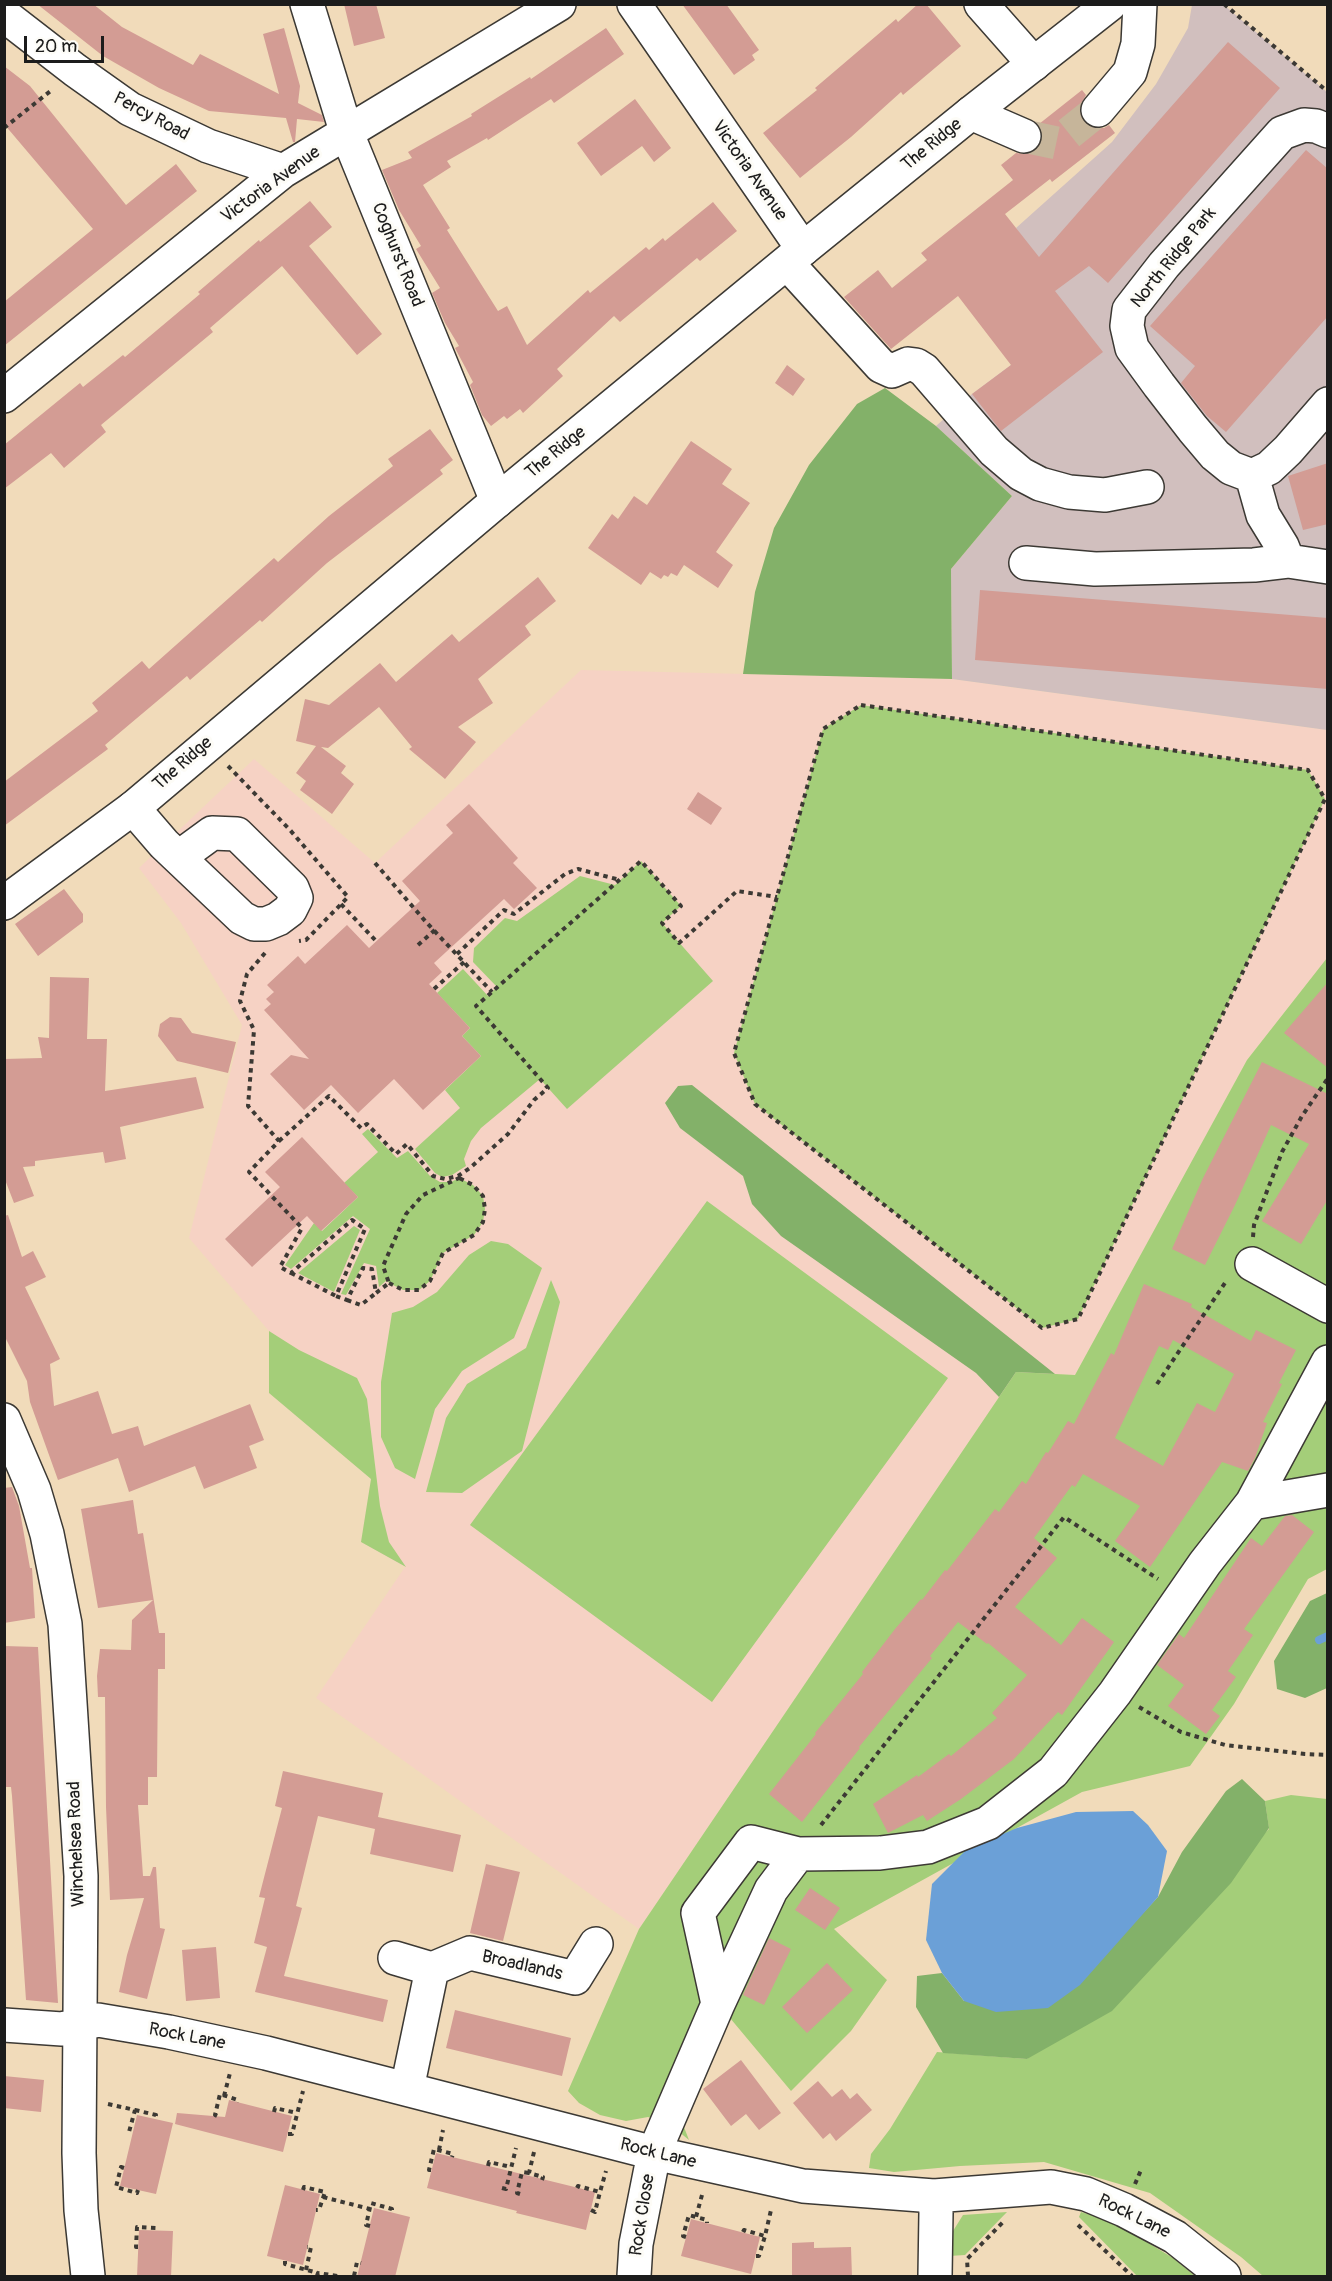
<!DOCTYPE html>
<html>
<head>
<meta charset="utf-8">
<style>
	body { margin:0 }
	#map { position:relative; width:1332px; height:2281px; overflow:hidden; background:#f1dbba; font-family:Pangolin,sans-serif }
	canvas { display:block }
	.frame { position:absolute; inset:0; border:6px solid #1c1c1c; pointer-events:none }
	.scale { position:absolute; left:24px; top:36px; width:80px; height:27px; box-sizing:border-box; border:3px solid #1c1c1c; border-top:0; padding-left:8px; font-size:18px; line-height:21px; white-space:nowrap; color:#1c1c1c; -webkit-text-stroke:4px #fdfcf7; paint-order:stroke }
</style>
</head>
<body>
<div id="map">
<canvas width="1332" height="2281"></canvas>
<div class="frame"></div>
<div class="scale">20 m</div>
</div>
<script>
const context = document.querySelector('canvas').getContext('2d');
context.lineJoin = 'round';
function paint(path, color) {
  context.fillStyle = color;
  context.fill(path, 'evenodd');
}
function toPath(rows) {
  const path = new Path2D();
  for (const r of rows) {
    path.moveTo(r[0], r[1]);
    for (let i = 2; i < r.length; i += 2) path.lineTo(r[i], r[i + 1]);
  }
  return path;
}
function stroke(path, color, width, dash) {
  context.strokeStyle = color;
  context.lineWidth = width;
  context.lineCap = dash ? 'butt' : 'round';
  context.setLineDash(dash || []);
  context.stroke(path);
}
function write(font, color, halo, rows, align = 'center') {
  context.font = font + ' Pangolin,sans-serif';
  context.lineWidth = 6;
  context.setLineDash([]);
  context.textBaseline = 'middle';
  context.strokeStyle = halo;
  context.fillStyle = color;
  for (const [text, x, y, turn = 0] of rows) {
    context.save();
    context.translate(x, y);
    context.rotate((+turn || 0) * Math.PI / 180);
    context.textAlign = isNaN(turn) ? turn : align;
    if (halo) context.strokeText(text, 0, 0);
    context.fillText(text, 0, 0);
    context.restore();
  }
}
const built = toPath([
	[581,670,952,679,1327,730,1327,958,1247,1060,1075,1375,1016,1372,639,1929,316,1698,405,1567,361,1542,371,1479,269,1393,269,1331,189,1238,242,1025,181,923,139,868,254,759,375,863]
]);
const industrial = toPath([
	[1192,5,1224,5,1327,92,1327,730,952,679,951,569,1012,496,936,426,972,394,1011,365,1055,291,1016,228,1112,142,1156,84,1188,28]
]);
const green = toPath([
	[861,705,1308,770,1325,799,1078,1319,1042,1328,755,1104,734,1053,823,729],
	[641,861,681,906,662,923,713,981,567,1109,540,1079,481,1128,471,1141,464,1159,466,1166,452,1175,442,1177,435,1173,415,1149,460,1108,445,1090,481,1056,462,1036,470,1028,437,993,463,969,488,996,497,987,473,962,474,948,505,918,517,921,580,876,615,885],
	[1327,958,1327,1569,1308,1579,1234,1704,1190,1766,1082,1792,834,1929,887,1980,851,2031,791,2091,730,2018,682,2122,689,2140,667,2122,648,2117,626,2121,600,2115,579,2103,568,2091,639,1929,1016,1372,1075,1375,1247,1060],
	[368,1129,397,1158,408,1151,430,1176,440,1182,451,1182,459,1178,473,1185,483,1196,485,1209,483,1222,474,1235,443,1253,430,1281,419,1290,403,1290,389,1283,387,1280,379,1287,376,1266,364,1263,346,1295,341,1294,370,1229,353,1216,291,1269,285,1265,314,1223,322,1231,358,1197,344,1183,378,1152,362,1134],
	[707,1201,948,1378,712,1702,470,1525],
	[354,1226,360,1230,334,1292,298,1273],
	[491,1241,508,1244,542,1268,514,1338,462,1371,435,1409,415,1479,395,1468,381,1437,381,1382,392,1313,413,1307,437,1292,469,1255],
	[551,1280,560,1302,522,1451,462,1493,426,1492,446,1418,467,1384,526,1348],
	[269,1331,299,1350,357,1378,367,1399,380,1506,389,1542,406,1567,361,1542,371,1479,269,1393],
	[1291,1795,1327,1799,1327,2276,1263,2276,1241,2257,1150,2193,1044,2162,960,2166,894,2172,869,2168,871,2154,890,2129,937,2052,1027,2059,1269,1829,1265,1801],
	[1007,2212,965,2255,949,2256,953,2231,963,2215],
	[1081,2212,1114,2222,1173,2258,1195,2276,1137,2276,1079,2217]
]);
const forest = toPath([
	[885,388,936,426,1012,496,951,569,952,679,743,674,755,592,774,528,809,465,857,404],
	[692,1085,1055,1374,1056,1374,1016,1372,999,1397,976,1373,781,1236,752,1204,743,1176,680,1128,665,1103,678,1086],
	[1327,1593,1327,1688,1305,1698,1277,1689,1274,1661,1310,1601],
	[1242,1779,1265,1801,1269,1828,1231,1883,1112,2011,1027,2059,943,2053,916,2007,917,1976,942,1973,964,2001,1128,1929,1158,1897,1182,1852,1226,1791]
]);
const water = toPath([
	[1133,1811,1148,1825,1167,1851,1158,1897,1080,1985,1048,2008,996,2012,964,2001,942,1973,926,1940,932,1884,967,1849,1017,1828,1076,1812]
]);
const stream = toPath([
	[1319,1640,1328,1636]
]);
const building = toPath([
	[37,4,93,4,122,27,193,65,200,54,279,94,263,34,284,28,300,86,298,103,322,115,324,122,297,119,295,142,293,142,286,118,209,111,159,88,103,56],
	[344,4,376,4,385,38,354,46],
	[682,4,726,4,759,50,752,55,755,60,734,75],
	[918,4,926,4,961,46,903,95,901,92,851,137,800,178,763,133,817,90,815,88,896,19,898,22],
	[606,28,624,54,554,103,551,99,488,140,487,138,447,161,451,167,423,185,450,228,447,230,498,311,507,306,527,345,588,290,590,293,646,247,649,250,663,238,665,241,713,202,737,231,700,261,697,258,620,322,614,316,557,369,563,376,523,413,520,409,507,419,504,416,491,426,482,415,470,385,473,382,455,348,459,346,445,323,432,293,440,288,416,249,421,246,399,210,382,170,412,158,408,152,472,116,471,114,530,77,531,79],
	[1228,42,1280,88,1108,283,1089,266,1055,291,1103,352,1001,431,972,394,1011,365,958,296,891,349,844,297,878,270,892,288,927,260,921,253,1013,180,1001,165,1016,153,1027,154,1036,151,1041,143,1043,134,1039,124,1082,90,1086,95,1080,106,1080,116,1086,124,1095,128,1104,128,1109,125,1115,133,1052,182,1050,179,1005,214,1039,257],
	[4,66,30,86,126,205,176,164,197,191,4,346,4,302,93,229,4,124],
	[635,99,671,148,654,162,642,146,601,176,577,143],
	[1306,150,1328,169,1328,316,1226,432,1207,416,1181,383,1195,366,1150,326],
	[310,201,332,227,309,246,382,334,357,355,282,266,210,328,213,332,101,425,106,432,64,468,51,453,4,489,4,445,80,383,83,387,123,355,125,357,200,294,198,292,259,240,260,242],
	[787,365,805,379,793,396,775,383],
	[430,429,453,460,440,470,443,474,327,563,262,622,260,620,190,680,187,676,105,745,108,749,4,826,4,782,98,711,92,703,142,661,149,669,274,558,278,562,329,516,393,466,388,459],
	[691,441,732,469,722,484,750,503,716,552,733,565,718,588,684,565,677,576,671,573,668,577,664,575,661,579,650,572,641,585,588,548,612,514,618,519,634,496,647,505],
	[1328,463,1328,524,1303,530,1288,476],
	[538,577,556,601,525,626,531,635,478,679,493,703,458,727,476,742,445,779,409,749,412,747,379,707,328,748,321,747,346,766,341,773,354,784,332,814,300,790,306,781,296,773,316,746,296,741,305,699,329,705,380,663,396,682,452,634,459,642],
	[980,590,1328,618,1328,689,975,660],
	[698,792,722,808,711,825,687,809],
	[469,804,518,858,513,863,537,888,514,909,504,899,434,963,442,972,429,984,470,1028,462,1036,481,1056,423,1110,394,1079,358,1113,331,1085,304,1110,270,1074,291,1055,309,1059,264,1010,271,1004,266,999,274,992,267,985,298,956,305,964,347,925,369,948,420,901,402,881,453,833,446,825],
	[64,889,83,914,83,922,38,956,15,924],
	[50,977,89,978,87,1039,107,1039,105,1091,196,1077,204,1108,120,1127,126,1159,105,1163,103,1152,35,1161,35,1166,23,1167,34,1196,14,1203,4,1177,4,1059,42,1058,38,1037,49,1038],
	[1328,982,1328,1068,1284,1033],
	[170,1017,181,1018,192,1033,236,1042,228,1073,177,1061,158,1036,160,1024],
	[1262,1062,1328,1094,1328,1199,1301,1244,1262,1221,1309,1144,1271,1125,1235,1205,1205,1265,1172,1249,1203,1178],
	[302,1137,358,1197,321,1231,307,1216,252,1267,225,1239,280,1187,265,1172],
	[8,1215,22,1257,33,1251,46,1277,25,1287,60,1359,50,1364,54,1406,98,1391,112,1434,138,1426,144,1446,250,1404,264,1440,249,1446,257,1468,204,1489,195,1466,129,1492,118,1458,58,1480,30,1402,27,1381,4,1335,4,1216],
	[1144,1284,1192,1304,1191,1307,1251,1341,1256,1330,1296,1350,1279,1383,1282,1384,1263,1422,1267,1423,1255,1458,1248,1471,1222,1462,1150,1567,1115,1541,1140,1506,1083,1474,1075,1487,1072,1485,1034,1538,1057,1558,1015,1607,1061,1645,1082,1618,1114,1642,1062,1715,1058,1712,1014,1759,961,1799,927,1821,923,1815,888,1833,873,1804,917,1775,918,1777,949,1754,951,1756,997,1718,992,1713,1027,1675,988,1643,987,1644,958,1622,930,1656,932,1658,859,1747,860,1748,802,1822,769,1794,816,1734,815,1733,863,1674,862,1672,895,1629,921,1599,922,1600,945,1570,947,1571,995,1509,999,1512,1022,1481,1026,1484,1046,1452,1048,1453,1068,1421,1074,1424,1111,1353,1114,1355],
	[1173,1340,1234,1374,1215,1412,1197,1403,1163,1466,1115,1438,1159,1346,1168,1350],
	[12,1487,19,1506,30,1568,32,1568,35,1618,4,1623,4,1488],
	[133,1500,138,1534,143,1533,159,1633,165,1633,165,1669,158,1669,157,1777,148,1777,148,1805,138,1805,143,1876,150,1876,153,1867,156,1867,160,1928,165,1929,147,1999,119,1992,127,1955,144,1898,110,1900,106,1807,105,1697,98,1697,97,1676,100,1649,131,1650,132,1620,153,1600,98,1608,81,1509],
	[1292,1515,1314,1532,1244,1629,1253,1635,1228,1671,1236,1677,1212,1710,1220,1716,1206,1734,1168,1706,1184,1685,1157,1665,1179,1634,1184,1638,1251,1538,1262,1546,1285,1516],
	[4,1646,38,1647,58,2003,26,2000,12,1796,11,1787,4,1787],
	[283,1771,383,1793,378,1817,461,1835,453,1872,370,1854,375,1829,318,1816,296,1906,302,1908,284,1976,388,2000,383,2022,255,1992,267,1947,254,1943,265,1898,259,1897,282,1808,275,1806],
	[486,1864,520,1872,503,1941,470,1933],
	[810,1888,840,1908,825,1930,795,1910],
	[769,1938,791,1949,764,2005,743,1995],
	[216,1947,220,1998,186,2001,182,1950],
	[827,1963,853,1990,807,2033,782,2007],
	[455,2010,571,2038,562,2076,446,2048],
	[741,2060,781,2113,759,2130,746,2114,731,2126,703,2089],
	[4,2076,44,2080,41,2112,4,2108],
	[818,2081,832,2097,842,2089,850,2099,857,2093,872,2110,836,2141,830,2133,823,2139,793,2103],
	[229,2100,292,2116,283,2152,175,2124,177,2113,225,2117],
	[137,2115,173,2123,156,2194,120,2186],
	[436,2153,595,2192,586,2230,516,2213,517,2211,427,2188],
	[285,2185,320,2194,303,2265,267,2256],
	[374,2208,410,2217,395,2277,357,2277],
	[691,2219,760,2237,751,2274,681,2256],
	[139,2230,173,2231,171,2277,137,2277],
	[814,2242,814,2248,851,2247,852,2277,792,2277,792,2243]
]);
const minorTunnel = toPath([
	[1024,136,1057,143,1098,110]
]);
const path = toPath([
	[1224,4,1328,92],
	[4,128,53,89],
	[861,705,1308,770,1325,799,1078,1319,1042,1328,755,1104,734,1053,823,729,861,705],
	[228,766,290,830,348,897,306,940,299,941],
	[375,863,426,922,492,992],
	[341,904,376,941],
	[418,945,435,930],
	[265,953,247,974,240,1001,254,1030,248,1106,279,1141,249,1172,302,1228,280,1267,291,1273,352,1220,365,1229,336,1296,347,1300,363,1268,372,1269,376,1293,389,1283,383,1266,406,1214,423,1195,459,1178,458,1176],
	[457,954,504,910,514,914,565,874,578,869,620,880],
	[434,989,464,962],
	[279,1141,329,1096,361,1128,367,1124,396,1154,407,1144,433,1176,445,1179,458,1176,470,1168,508,1134,534,1100,548,1088,476,1006,641,861,681,906,662,923,679,943,737,891,777,897],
	[1253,1237,1254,1225,1282,1152,1302,1116,1328,1078],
	[291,1273,336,1296],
	[389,1283,403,1290,419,1290,430,1281,443,1253,474,1235,483,1222,485,1209,483,1196,473,1185,459,1178],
	[347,1300,361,1305,376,1293],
	[1157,1384,1227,1280],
	[1139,1707,1181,1732,1225,1745,1305,1754,1328,1755],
	[821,1825,1064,1517,1158,1579],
	[224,2096,230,2073],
	[108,2104,135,2110,129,2132,132,2132],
	[135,2110,156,2115,155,2119],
	[274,2112,275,2108,297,2113],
	[217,2116,215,2115,220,2094,238,2100,237,2102],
	[288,2134,292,2134,303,2091],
	[439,2150,443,2130],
	[534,2152,529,2173,543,2177,542,2180],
	[488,2166,489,2162,511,2167],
	[124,2168,121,2167,116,2187,137,2193,138,2190],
	[431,2170,429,2170,434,2149,453,2154,452,2157],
	[1135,2184,1141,2170],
	[502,2188,506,2189,516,2148],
	[577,2188,578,2186,600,2192,606,2171],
	[303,2190,304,2187,325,2192,319,2210,316,2210],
	[520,2194,517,2193,522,2172,529,2173],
	[702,2195,696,2217,707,2220,707,2223],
	[323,2197,370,2209],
	[591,2210,595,2212,600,2192],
	[1078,2225,1132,2276],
	[370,2226,366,2225,371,2203,392,2209,392,2212],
	[743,2232,744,2230,765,2236,771,2210],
	[686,2237,683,2236,689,2215,696,2217],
	[138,2247,136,2247,137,2227,156,2228,156,2230],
	[756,2256,759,2256,765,2236],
	[285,2261,285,2264,318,2273],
	[306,2270,311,2247,307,2247],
	[317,2276,318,2273,338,2276],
	[354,2276,357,2262,361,2263],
	[968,2276,967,2259,1005,2220]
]);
const minor = toPath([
	[307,4,346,131,497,501],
	[634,4,803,249],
	[981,4,1034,64],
	[4,15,75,70,130,109,208,146,283,171],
	[1098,110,1130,72,1138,44,1140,4],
	[971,113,1024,136],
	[1328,131,1316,126,1304,125,1282,133,1164,265,1129,310,1127,326,1132,348,1159,385,1193,429,1215,455,1231,468,1252,476,1269,468,1288,450,1328,404],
	[787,263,881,366,892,371,908,364,916,365,924,370,994,451,1021,474,1040,484,1069,492,1105,495,1147,487],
	[4,396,283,171,559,4],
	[1252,476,1263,515,1282,546,1288,561,1328,567],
	[1026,563,1095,569,1254,565,1288,561],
	[133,808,164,844,242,918,254,924,266,924,278,919,290,910,296,898,292,888,237,834,212,833,186,852,177,855],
	[1252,1264,1328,1306],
	[4,1420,34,1490,47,1534,65,1624,81,1876,79,2153,81,2210,88,2276],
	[1252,1503,1328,1490],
	[395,1958,432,1969,407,2089],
	[432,1969,470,1953,575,1978,596,1944],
	[718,2004,698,1913,751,1842,798,1854],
	[4,2025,62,2029,98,2020,169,2032,266,2053,654,2153,803,2186,934,2196,1051,2187,1086,2194,1124,2210,1175,2237,1224,2276],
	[934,2196,936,2212,935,2276],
	[634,2276,636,2244,654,2153,718,2004,771,1890,798,1854,880,1853,928,1847,988,1823,1053,1772,1115,1693,1205,1563,1252,1503,1328,1362]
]);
const major = toPath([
	[4,903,133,808,497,501,803,249,971,113,1110,4]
]);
const streetNames = [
	["Percy Road",151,117,28],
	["The Ridge",932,145,-39],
	["Victoria Avenue",749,171,55],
	["Victoria Avenue",271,185,-36],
	["Coghurst Road",397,255,68],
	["North Ridge Park",1174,258,-51],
	["The Ridge",556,453,-39],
	["The Ridge",183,764,-41],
	["Winchelsea Road",77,1844,-92],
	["Broadlands",522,1966,13],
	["Rock Lane",187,2037,11],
	["Rock Lane",658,2154,14],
	["Rock Close",643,2215,-81],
	["Rock Lane",1134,2217,26]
];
paint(built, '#f6d2c4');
paint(industrial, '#d1bfbe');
paint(green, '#a4ce79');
paint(forest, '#83b169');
paint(water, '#6ba0d7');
stroke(stream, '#6ba0d7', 8);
paint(building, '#d39c94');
stroke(minorTunnel, '#c6b59a', 33, [33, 16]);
stroke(minor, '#3c3934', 36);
stroke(major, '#3c3934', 36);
stroke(path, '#3c3934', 4, [4.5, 4.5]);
stroke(minor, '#fff', 33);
stroke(major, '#fff', 33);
write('18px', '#1c1c1c', '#fdfcf7', streetNames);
</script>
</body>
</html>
